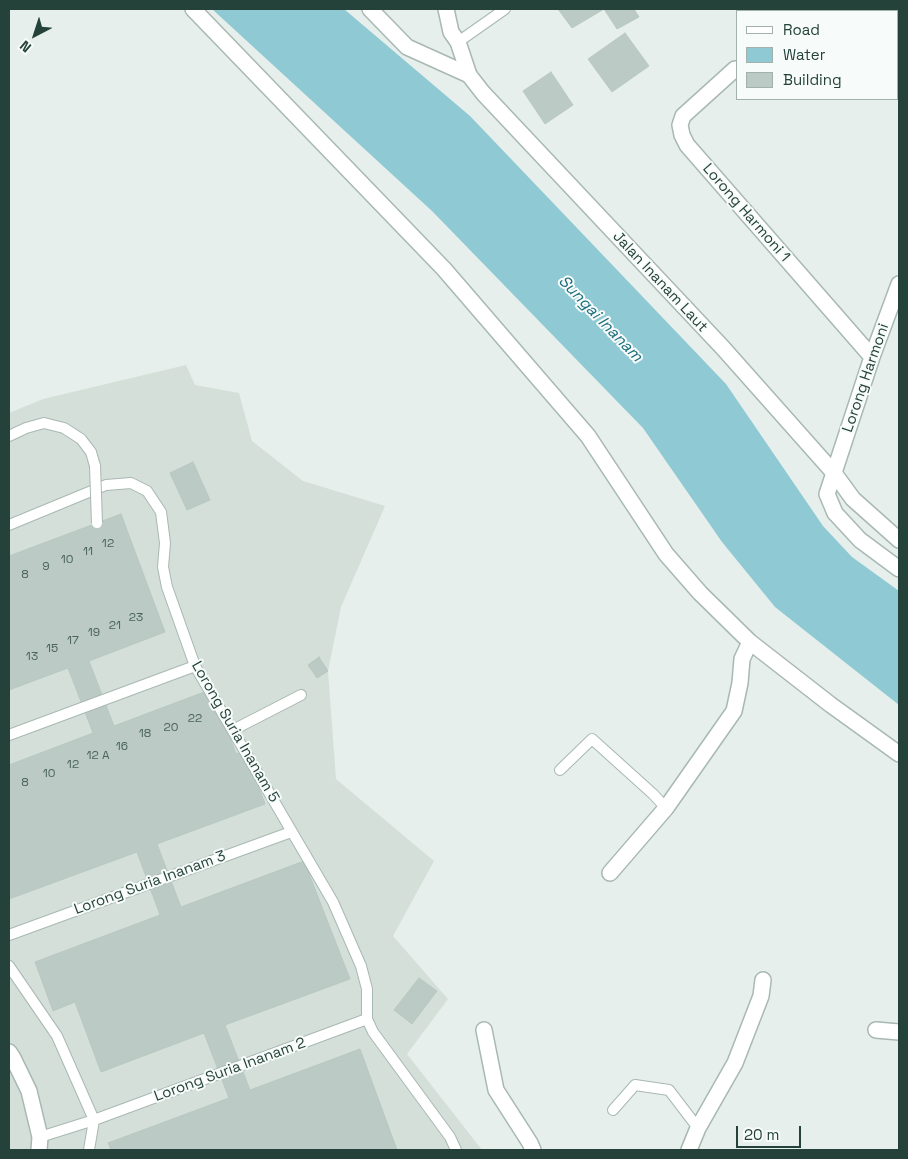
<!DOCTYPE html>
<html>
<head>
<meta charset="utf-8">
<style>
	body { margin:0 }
	#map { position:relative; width:908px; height:1159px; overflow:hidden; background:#e6efeb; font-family:"Space Grotesk",sans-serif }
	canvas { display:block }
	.frame { position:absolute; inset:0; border:10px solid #24423a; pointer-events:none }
	.legend { position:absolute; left:736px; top:10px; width:162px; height:90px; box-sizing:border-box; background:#f7fbf9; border:1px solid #a3b1ad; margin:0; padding:6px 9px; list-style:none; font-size:15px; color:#24423a }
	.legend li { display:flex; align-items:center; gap:10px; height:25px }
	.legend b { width:25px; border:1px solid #a3b1ad }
	.north { position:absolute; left:10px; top:10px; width:50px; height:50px; -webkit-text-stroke:4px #f7fbf9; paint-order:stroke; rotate:220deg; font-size:14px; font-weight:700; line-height:20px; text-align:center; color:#24423a }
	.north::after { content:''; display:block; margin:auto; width:18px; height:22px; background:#24423a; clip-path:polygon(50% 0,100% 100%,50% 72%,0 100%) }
	.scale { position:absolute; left:736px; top:1126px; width:65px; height:22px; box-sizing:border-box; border:2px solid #24423a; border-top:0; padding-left:6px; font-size:15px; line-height:18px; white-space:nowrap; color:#24423a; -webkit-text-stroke:4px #f7fbf9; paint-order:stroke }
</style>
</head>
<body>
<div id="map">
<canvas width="908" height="1159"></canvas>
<div class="frame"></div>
<ul class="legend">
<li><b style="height:6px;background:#fff"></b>Road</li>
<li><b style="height:14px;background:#8ec9d4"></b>Water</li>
<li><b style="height:14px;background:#bbcac4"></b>Building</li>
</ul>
<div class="north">N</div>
<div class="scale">20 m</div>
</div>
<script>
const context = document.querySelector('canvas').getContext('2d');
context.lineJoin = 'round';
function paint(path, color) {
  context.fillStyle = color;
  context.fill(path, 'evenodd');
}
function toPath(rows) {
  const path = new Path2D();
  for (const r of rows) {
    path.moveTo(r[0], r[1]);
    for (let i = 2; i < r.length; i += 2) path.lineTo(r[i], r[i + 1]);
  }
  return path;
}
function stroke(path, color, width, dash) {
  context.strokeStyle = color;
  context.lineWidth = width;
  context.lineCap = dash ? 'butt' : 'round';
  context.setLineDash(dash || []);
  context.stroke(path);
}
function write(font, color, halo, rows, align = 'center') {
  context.font = font + ' "Space Grotesk",sans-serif';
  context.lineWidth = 4;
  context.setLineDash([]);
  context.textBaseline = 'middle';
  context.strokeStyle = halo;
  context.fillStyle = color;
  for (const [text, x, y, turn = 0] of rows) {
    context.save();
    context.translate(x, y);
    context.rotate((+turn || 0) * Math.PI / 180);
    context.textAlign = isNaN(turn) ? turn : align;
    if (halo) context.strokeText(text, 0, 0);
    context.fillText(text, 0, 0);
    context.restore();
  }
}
const built = toPath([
	[186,365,195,385,239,393,252,441,303,481,385,506,341,607,328,671,336,779,434,861,393,936,448,999,407,1054,482,1150,9,1150,9,413,43,399]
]);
const water = toPath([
	[212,9,344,9,470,116,726,384,823,526,852,557,899,591,899,705,775,607,722,542,643,428,432,211]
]);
const building = toPath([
	[558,9,634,9,639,17,617,29,604,9,572,28,558,9],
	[625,33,649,66,612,92,588,59,625,33],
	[551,72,573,105,545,124,523,91,551,72],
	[193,462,210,500,187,510,170,473,193,462],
	[121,514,165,632,89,661,114,726,212,689,236,754,245,750,265,804,157,844,181,907,304,861,350,979,225,1025,250,1090,360,1049,397,1150,111,1150,108,1143,229,1098,204,1033,101,1072,75,1002,53,1011,35,962,160,915,137,852,9,899,9,765,93,733,68,668,9,690,9,556,121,514],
	[319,657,328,671,317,678,308,665,319,657],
	[419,978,437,991,412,1024,394,1010,419,978]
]);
const service = toPath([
	[458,42,505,9],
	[9,436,26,428,44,423,64,428,81,439,91,452,95,466],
	[9,525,106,485,131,483,147,491,161,512,165,543,163,567,167,587,195,666,333,902,361,966,367,989,367,1019,373,1032,450,1137,456,1150],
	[233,730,301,695],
	[9,735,195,666],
	[560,770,592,739,653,794,666,808],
	[9,935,291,832],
	[9,966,57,1036,94,1120],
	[613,1110,635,1085,669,1090,698,1128],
	[40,1137,94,1120,367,1019],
	[89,1150,94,1120]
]);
const minor = toPath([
	[193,9,444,269,588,436,666,554,700,593,750,642,831,705,899,754],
	[370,9,407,47,469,75],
	[735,69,683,116,680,125,682,135,687,145,872,357],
	[897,78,899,82],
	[899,284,872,357,827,494,835,513,860,540,899,569],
	[610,873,666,808,734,711,740,683,742,659,750,642],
	[484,1030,496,1090,530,1143,533,1150],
	[876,1030,899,1032],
	[9,1052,13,1058,29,1091,40,1137,39,1150],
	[689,1150,698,1128,735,1063,761,996,763,980]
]);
const tertiary = toPath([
	[446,9,451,32,458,42,469,75,483,93,723,348,834,473,853,499,899,540]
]);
const serviceBridge = toPath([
	[95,466,97,523]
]);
const numberNames = [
	["12",108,544],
	["11",88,552],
	["10",67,560],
	["9",46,567],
	["8",25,575],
	["23",136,618],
	["21",115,626],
	["19",94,633],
	["17",73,641],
	["15",52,649],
	["13",32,657],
	["22",195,719],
	["20",171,728],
	["18",145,734],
	["16",122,747],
	["12 A",98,756],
	["12",73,765],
	["10",49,774],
	["8",25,783]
];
const streetNames = [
	["Lorong Harmoni 1",746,213,49],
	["Jalan Inanam Laut",660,282,47],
	["Lorong Harmoni",866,378,-71],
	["Lorong Suria Inanam 5",235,732,60],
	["Lorong Suria Inanam 3",150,883,-20],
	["Lorong Suria Inanam 2",230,1070,-20]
];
const waterNames = [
	["Sungai Inanam",600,319,46]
];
paint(built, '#d4dfda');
paint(water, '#8ec9d4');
paint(building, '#bbcac4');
stroke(building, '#b8c9c2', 1);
stroke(service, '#a8b8b2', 12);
stroke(minor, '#a8b8b2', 18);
stroke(tertiary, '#a8b8b2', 18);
stroke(service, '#fff', 10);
stroke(minor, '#fff', 15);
stroke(tertiary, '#fff', 15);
stroke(serviceBridge, '#a8b8b2', 12, []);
stroke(serviceBridge, '#fff', 10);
write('12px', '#4a645c', null, numberNames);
write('15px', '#24423a', '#f7fbf9', streetNames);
write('italic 16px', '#1c6f80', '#f7fbf9', waterNames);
</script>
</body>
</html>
